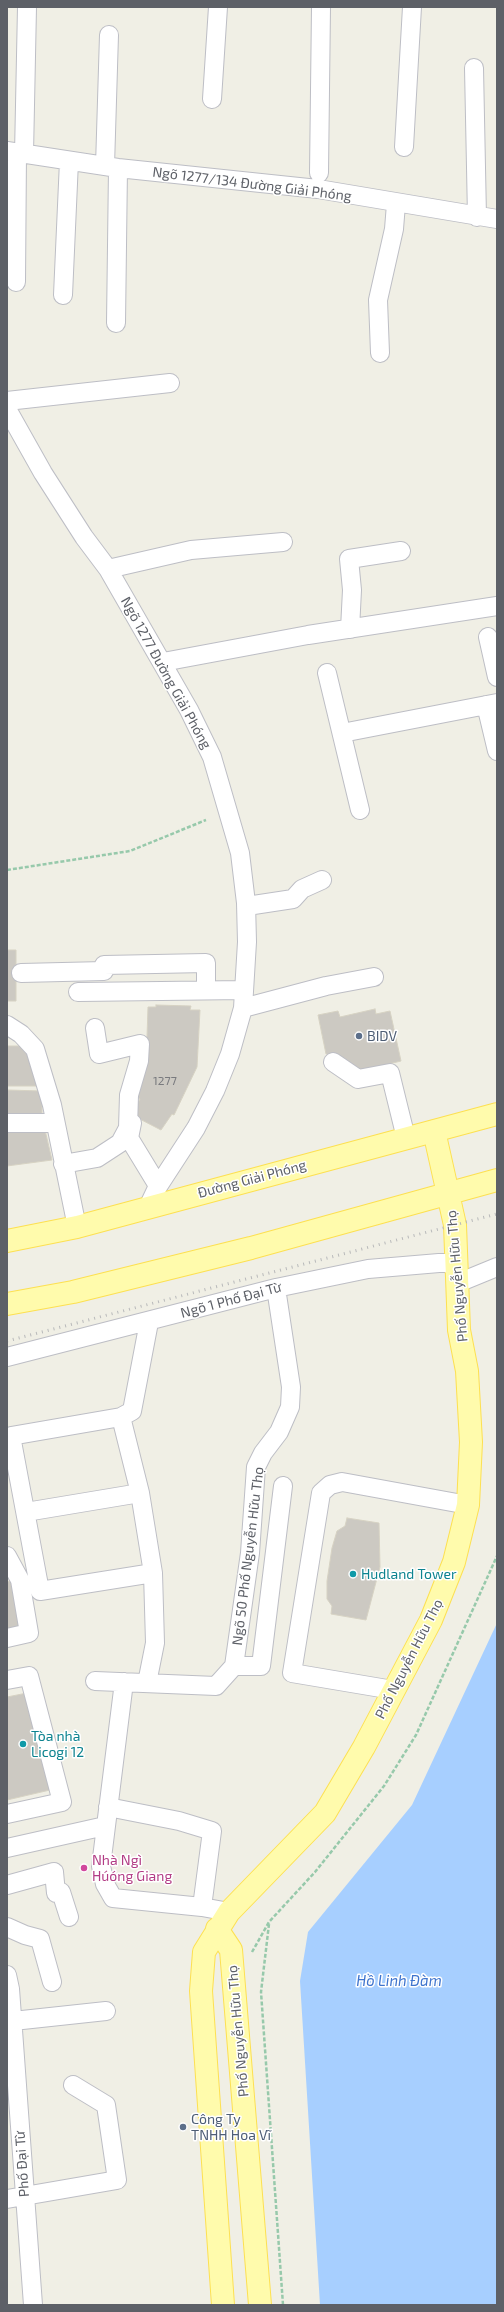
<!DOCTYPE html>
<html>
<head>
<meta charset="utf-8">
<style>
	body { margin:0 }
	#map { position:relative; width:504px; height:2312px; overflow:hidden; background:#f0efe5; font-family:"Exo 2",sans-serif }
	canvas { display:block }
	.frame { position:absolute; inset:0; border:8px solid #5d6067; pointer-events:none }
</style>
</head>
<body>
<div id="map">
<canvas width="504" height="2312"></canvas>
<div class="frame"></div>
</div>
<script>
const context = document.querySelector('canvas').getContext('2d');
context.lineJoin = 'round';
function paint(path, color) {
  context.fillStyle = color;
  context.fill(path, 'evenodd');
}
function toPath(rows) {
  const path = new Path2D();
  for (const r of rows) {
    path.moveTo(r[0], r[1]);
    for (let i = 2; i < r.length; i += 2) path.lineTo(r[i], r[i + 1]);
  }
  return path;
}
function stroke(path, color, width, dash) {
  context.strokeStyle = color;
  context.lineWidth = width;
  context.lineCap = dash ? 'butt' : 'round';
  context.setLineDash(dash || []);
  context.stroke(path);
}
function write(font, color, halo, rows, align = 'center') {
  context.font = font + ' "Exo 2",sans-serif';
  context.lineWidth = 3;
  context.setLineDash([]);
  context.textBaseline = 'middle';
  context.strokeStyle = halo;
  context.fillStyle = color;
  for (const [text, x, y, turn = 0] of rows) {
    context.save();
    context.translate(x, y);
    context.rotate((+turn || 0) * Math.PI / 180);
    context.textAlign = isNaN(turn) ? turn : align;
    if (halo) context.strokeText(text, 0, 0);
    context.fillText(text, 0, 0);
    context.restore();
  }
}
const water = toPath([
	[497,1623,497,2305,320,2305,300,1981,308,1932,412,1805]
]);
const building = toPath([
	[7,950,16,950,16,1001,7,1001,7,950],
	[156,1005,191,1006,190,1010,200,1010,197,1067,174,1115,172,1114,161,1130,132,1115,140,1099,132,1096,146,1067,148,1007,156,1007,156,1005],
	[375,1009,376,1014,390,1011,401,1061,356,1072,355,1069,330,1054,326,1054,318,1015,338,1011,340,1017,375,1009],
	[7,1046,24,1046,40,1086,7,1086,7,1046],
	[7,1090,42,1091,42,1117,7,1116,7,1090],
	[7,1129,45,1130,52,1160,7,1166,7,1129],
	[347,1518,379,1523,380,1567,366,1620,331,1614,332,1606,327,1599,327,1581,332,1548,337,1531,345,1526,347,1518],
	[16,1580,27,1630,7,1634,7,1582,16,1580],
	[27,1693,50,1790,7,1800,7,1697,27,1693]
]);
const path = toPath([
	[7,870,130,851,206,820],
	[269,1924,261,1992,283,2305],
	[252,1952,269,1922,315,1872,384,1786,416,1735,497,1556]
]);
const minor = toPath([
	[474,68,477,217],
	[212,99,218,7],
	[404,147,412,7],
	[7,151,118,168,318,189,497,219],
	[24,154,27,7],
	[105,166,109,35],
	[319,173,321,7],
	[16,282,17,153],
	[63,295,69,161],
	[116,323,118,168],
	[380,353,378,300,394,229,396,204],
	[7,401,170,383],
	[7,409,43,473,84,537,108,569,189,710,212,757,240,853,246,903,247,942,243,1008,230,1054,215,1091,196,1128,157,1188,148,1207],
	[108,569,191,550,283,542],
	[350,629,352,590,349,559,401,551],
	[488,637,497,677],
	[163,662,308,635,497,606],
	[327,673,360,810],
	[486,705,497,751],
	[342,733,497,703],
	[247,906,293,899,302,889,322,880],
	[21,973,104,971,104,965,206,963,206,990],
	[78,992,244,990],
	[243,1008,326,986,374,977],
	[7,1025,21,1034,35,1049,52,1105,77,1227],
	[333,1062,358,1079,390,1073,406,1138],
	[7,1123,55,1123],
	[132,1123,129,1138,157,1184,157,1188],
	[63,1164,97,1158,120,1143,128,1128,129,1095,139,1061,140,1044,99,1054,95,1028],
	[458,1283,497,1267],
	[149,1322,132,1411,121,1417,11,1436,40,1591,153,1573],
	[7,1357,276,1288,368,1269,439,1263,448,1263,457,1270],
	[121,1417,140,1493,153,1573,155,1643,147,1683],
	[26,1512,140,1493],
	[7,1556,20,1580,29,1633,7,1638],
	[234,1666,261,1666,283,1486],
	[7,1680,29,1676,62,1802,7,1814],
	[95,1681,216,1686,234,1666,250,1553,256,1467,263,1453,279,1432,290,1407,291,1387,276,1288],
	[124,1682,101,1866,105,1884,113,1898,202,1907,229,1912],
	[393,1690,292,1673,321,1493,330,1485,342,1482,468,1505],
	[108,1807,179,1821,212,1831,202,1907],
	[7,1848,105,1826],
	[7,1885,54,1872,56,1893,61,1892,69,1917],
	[7,1927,25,1935,40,1939,52,1982],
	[7,1975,10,1989,33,2305],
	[13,2021,106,2011],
	[7,2199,117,2180,106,2105,73,2085]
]);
const major = toPath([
	[7,1241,77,1227,497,1114],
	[7,1304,73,1292,251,1248,497,1180],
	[217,1929,231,1950,260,2305],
	[223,2305,201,1991,204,1952,229,1912,325,1813,364,1747,431,1620,454,1562,468,1505,471,1442,467,1371,459,1330,455,1225,434,1131]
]);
const rail = toPath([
	[7,1341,497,1214]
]);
const markers = [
	[359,1036,4,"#5c6f8a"],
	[353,1574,4,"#0f9aa8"],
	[23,1744,4,"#0f9aa8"],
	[84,1868,4,"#d1479c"],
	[183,2127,4,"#5c6f8a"]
];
const numberNames = [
	["1277",165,1081]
];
const streetNames = [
	["Ngõ 1277/134 Đường Giải Phóng",252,184,7],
	["Ngõ 1277 Đường Giải Phóng",166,673,61],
	["Đường Giải Phóng",252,1179,-15],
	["Phố Nguyễn Hữu Thọ",457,1276,-95],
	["Ngõ 1 Phố Đại Từ",231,1300,-15],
	["Ngõ 50 Phố Nguyễn Hữu Thọ",248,1556,-83],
	["Phố Nguyễn Hữu Thọ",409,1659,-63],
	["Phố Nguyễn Hữu Thọ",238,2031,-95],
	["Phố Đại Từ",22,2164,-94]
];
const serviceNames = [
	["BIDV",367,1036],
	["Công Ty",191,2119],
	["TNHH Hoa Vĩ",191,2135]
];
const cultureNames = [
	["Hudland Tower",361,1574],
	["Tòa nhà",31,1736],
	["Licogi 12",31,1752]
];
const hotelNames = [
	["Nhà Ngì",92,1860],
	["Húóng Giang",92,1876]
];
const waterNames = [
	["Hồ Linh Đàm",399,1981]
];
paint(water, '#a7cfff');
paint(building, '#ccc9c2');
stroke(building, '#d6d2c3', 1);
stroke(minor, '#bdbec5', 20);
stroke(major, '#fde051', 24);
stroke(path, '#97c9ab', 2.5, [4, 2]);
stroke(minor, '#fff', 18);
stroke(major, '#fffbac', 22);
stroke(rail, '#b8b9ba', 3, [1, 5]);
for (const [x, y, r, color] of markers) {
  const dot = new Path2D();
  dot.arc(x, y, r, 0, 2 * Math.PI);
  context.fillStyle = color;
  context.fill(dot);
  stroke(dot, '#fff', 1.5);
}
write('12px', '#797a7e', null, numberNames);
write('14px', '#5d6067', '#fff', streetNames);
write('14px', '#4e5e75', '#fff', serviceNames, 'left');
write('14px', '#0d838f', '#fff', cultureNames, 'left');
write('14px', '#b23c85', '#fff', hotelNames, 'left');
write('italic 15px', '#3e74ce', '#fff', waterNames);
</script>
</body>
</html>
